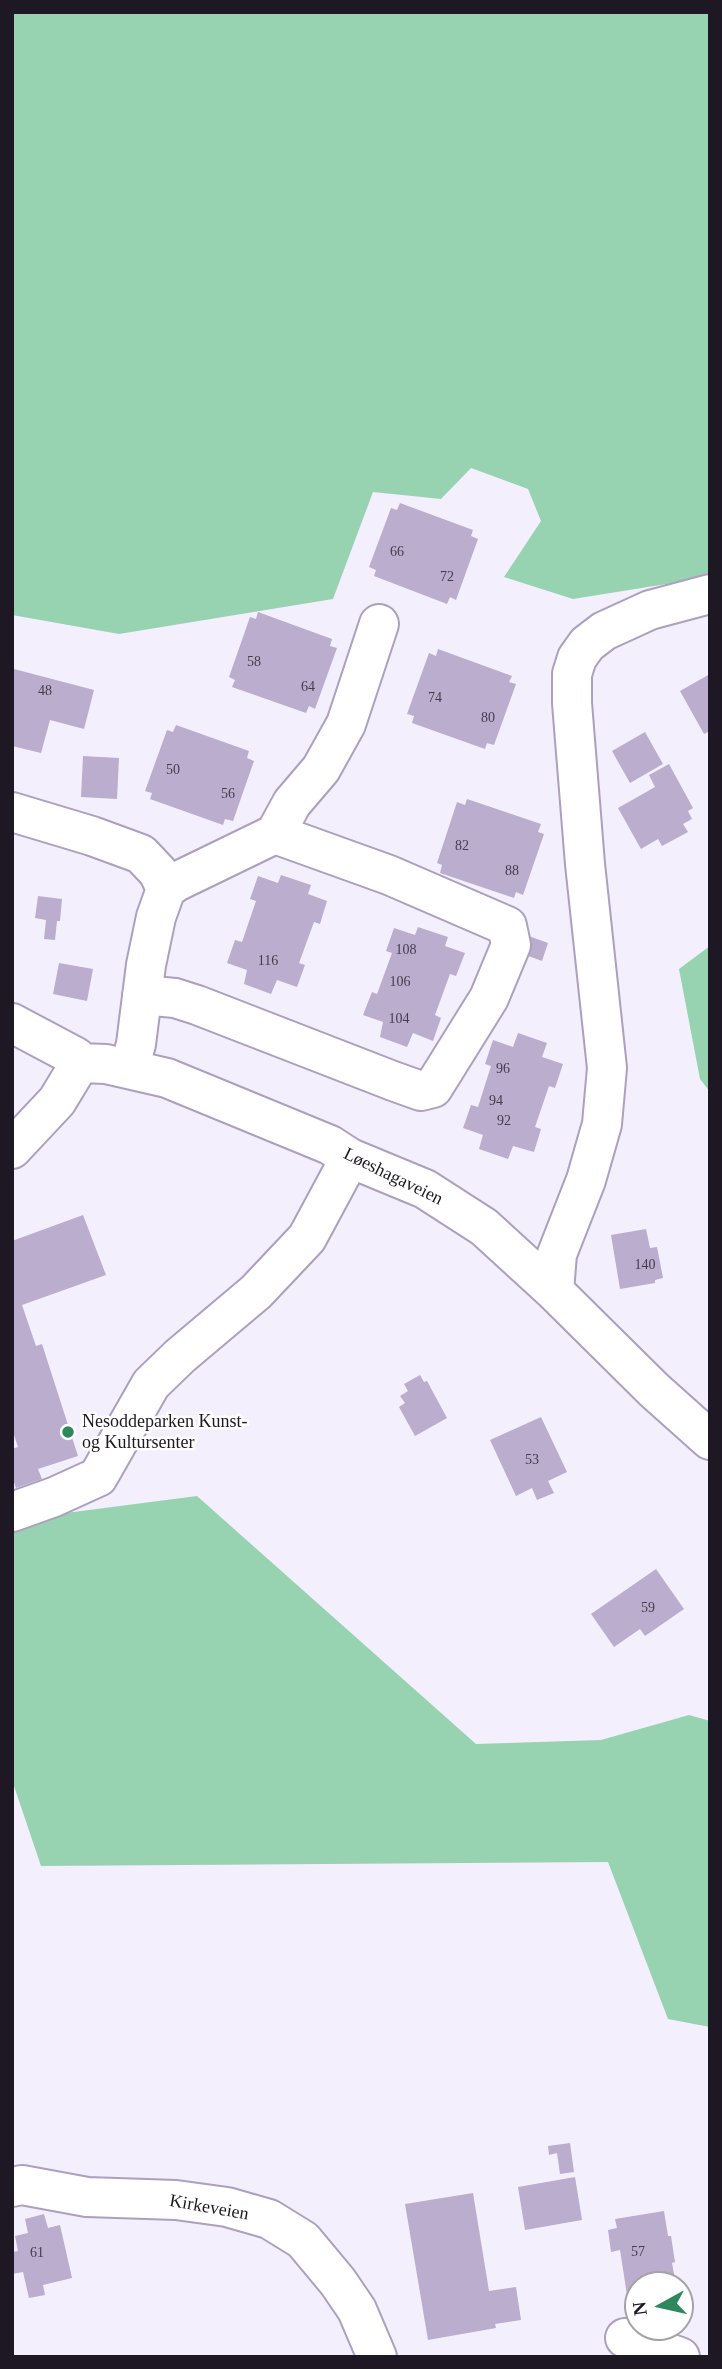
<!DOCTYPE html>
<html>
<head>
<meta charset="utf-8">
<style>
	body { margin:0 }
	#map { position:relative; width:722px; height:2369px; overflow:hidden; background:#f4effd; font-family:"Times New Roman",serif }
	canvas { display:block }
	.frame { position:absolute; inset:0; border:14px solid #1d1824; pointer-events:none }
	.north { position:absolute; left:624px; top:2271px; width:70px; height:70px; box-sizing:border-box; background:#fff; border:2px solid #a5a3a7; border-radius:50%; rotate:262deg; font-size:19px; font-weight:700; line-height:28px; text-align:center; color:#1d1824 }
	.north::after { content:''; display:block; margin:auto; width:24px; height:32px; background:#2d885e; clip-path:polygon(50% 0,100% 100%,50% 72%,0 100%) }
</style>
</head>
<body>
<div id="map">
<canvas width="722" height="2369"></canvas>
<div class="frame"></div>
<div class="north">N</div>
</div>
<script>
const context = document.querySelector('canvas').getContext('2d');
context.lineJoin = 'round';
function paint(path, color) {
  context.fillStyle = color;
  context.fill(path, 'evenodd');
}
function toPath(rows) {
  const path = new Path2D();
  for (const r of rows) {
    path.moveTo(r[0], r[1]);
    for (let i = 2; i < r.length; i += 2) path.lineTo(r[i], r[i + 1]);
  }
  return path;
}
function stroke(path, color, width, dash) {
  context.strokeStyle = color;
  context.lineWidth = width;
  context.lineCap = dash ? 'butt' : 'round';
  context.setLineDash(dash || []);
  context.stroke(path);
}
function write(font, color, halo, rows, align = 'center') {
  context.font = font + ' "Times New Roman",serif';
  context.lineWidth = 5;
  context.setLineDash([]);
  context.textBaseline = 'middle';
  context.strokeStyle = halo;
  context.fillStyle = color;
  for (const [text, x, y, turn = 0] of rows) {
    context.save();
    context.translate(x, y);
    context.rotate((+turn || 0) * Math.PI / 180);
    context.textAlign = isNaN(turn) ? turn : align;
    if (halo) context.strokeText(text, 0, 0);
    context.fillText(text, 0, 0);
    context.restore();
  }
}
const green = toPath([
	[12,12,710,12,710,577,573,599,504,577,541,521,528,489,471,468,441,499,373,492,333,599,119,634,12,615],
	[710,946,710,1092,700,1079,679,969],
	[197,1496,476,1744,601,1740,689,1715,710,1721,710,2027,668,2019,608,1862,41,1866,12,1780,12,1520]
]);
const building = toPath([
	[400,503,473,530,471,536,478,539,456,600,450,597,447,604,374,576,376,570,369,567,391,508,397,510],
	[258,612,332,639,330,646,337,648,315,709,309,706,306,713,232,687,235,680,229,677,250,617,256,619],
	[438,649,512,676,509,682,516,684,494,745,487,743,485,749,412,723,414,716,407,714,429,653,436,656],
	[14,669,94,690,84,729,50,720,41,753,12,746],
	[710,674,710,731,704,734,680,691],
	[176,725,249,751,247,758,254,761,233,821,225,819,223,825,150,799,152,793,145,791,167,730,173,732],
	[645,732,663,764,630,783,612,751],
	[83,756,119,758,117,799,81,797],
	[669,764,693,808,688,811,692,819,683,824,688,832,662,846,658,839,641,849,618,808,655,787,649,775],
	[467,799,541,824,538,832,544,834,523,895,516,892,514,898,440,873,442,865,437,863,457,802,465,805],
	[281,875,311,885,308,894,327,901,320,924,314,922,299,963,305,965,297,987,277,980,271,994,244,984,247,970,227,963,235,940,242,942,256,901,250,899,258,876,278,883],
	[38,896,62,899,60,921,57,921,55,940,44,939,46,920,35,918],
	[418,927,448,937,445,946,465,953,456,976,450,974,435,1015,441,1018,433,1041,413,1033,407,1047,380,1037,383,1022,363,1015,372,992,377,994,392,953,386,951,394,928,415,935],
	[526,935,548,943,542,961,520,953],
	[59,963,93,969,87,1001,53,994],
	[518,1033,547,1043,542,1057,563,1064,555,1088,549,1086,535,1127,541,1129,534,1152,513,1146,508,1159,479,1149,483,1135,463,1128,471,1105,478,1107,491,1066,485,1064,493,1040,513,1047],
	[83,1215,106,1275,22,1305,36,1346,42,1344,78,1456,38,1469,42,1479,16,1488,12,1477,12,1449,18,1447,12,1429,12,1241],
	[646,1229,650,1248,657,1247,663,1278,655,1280,655,1283,620,1289,611,1235],
	[420,1375,424,1382,427,1381,447,1418,415,1436,399,1407,405,1403,400,1396,408,1391,404,1384],
	[541,1417,567,1472,548,1481,554,1493,537,1500,532,1488,516,1496,490,1440],
	[656,1569,684,1609,645,1636,640,1629,614,1647,591,1614],
	[570,2143,574,2172,560,2174,557,2153,549,2155,548,2146],
	[575,2177,582,2220,525,2230,518,2187],
	[473,2193,489,2291,516,2287,521,2320,495,2324,496,2328,428,2340,405,2204],
	[664,2211,668,2236,671,2236,675,2262,672,2263,676,2285,638,2285,638,2293,627,2295,620,2250,611,2252,608,2230,617,2228,615,2219],
	[44,2214,48,2228,60,2225,72,2278,43,2285,45,2295,29,2298,23,2272,12,2274,12,2252,18,2251,15,2236,28,2233,25,2219]
]);
const minor = toPath([
	[12,812,92,836,141,854,158,872,166,889],
	[142,995,175,998,197,1005,393,1081,421,1091,433,1088,489,998,511,945,507,926,389,875,275,834],
	[12,1023,76,1057,80,1063,106,1064,167,1078,330,1145,350,1158,425,1189,484,1227,554,1291,654,1390,710,1440],
	[129,1069,136,1044,146,965,156,917,166,889,176,882,275,834,292,803,321,769,346,724,379,624],
	[12,1149,57,1101,80,1063],
	[554,1291,557,1254,586,1180,602,1124,607,1068,585,864,572,703,572,674,577,658,587,644,604,631,650,610,710,594],
	[12,1512,54,1497,98,1477,151,1384,180,1356,256,1292,307,1238,350,1158],
	[12,2187,22,2185,87,2197,176,2200,227,2207,269,2219,303,2240,338,2282,357,2310,377,2357],
	[625,2338,680,2357]
]);
const markers = [
	[68,1432,7,"#2d885e"]
];
const numberNames = [
	["66",397,552],
	["72",447,577],
	["58",254,662],
	["64",308,687],
	["48",45,691],
	["74",435,698],
	["80",488,718],
	["50",173,770],
	["56",228,794],
	["82",462,846],
	["88",512,871],
	["108",406,950],
	["116",268,961],
	["106",400,982],
	["104",399,1019],
	["96",503,1069],
	["94",496,1101],
	["92",504,1121],
	["140",645,1265],
	["53",532,1460],
	["59",648,1608],
	["57",638,2252],
	["61",37,2253]
];
const streetNames = [
	["Løeshagaveien",393,1177,26],
	["Kirkeveien",209,2208,10]
];
const poiNames = [
	["Nesoddeparken Kunst-",82,1422],
	["og Kultursenter",82,1443]
];
paint(green, '#97d2b1');
paint(building, '#baadcd');
stroke(minor, '#ac9fbf', 42);
stroke(minor, '#fff', 38);
for (const [x, y, r, color] of markers) {
  const dot = new Path2D();
  dot.arc(x, y, r, 0, 2 * Math.PI);
  context.fillStyle = color;
  context.fill(dot);
  stroke(dot, '#fff', 2.5);
}
write('14px', '#443d4e', null, numberNames);
write('18px', '#1d1824', '#fff', streetNames);
write('18px', '#1d1824', '#fff', poiNames, 'left');
</script>
</body>
</html>
